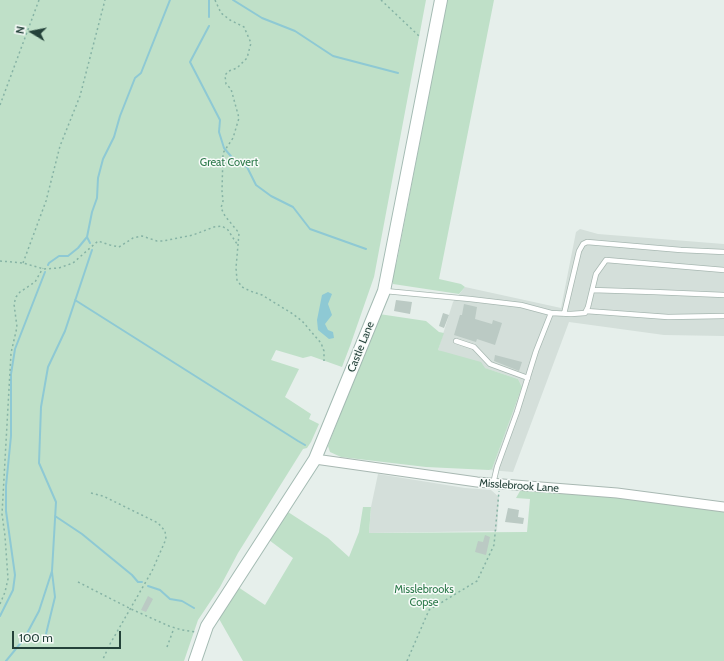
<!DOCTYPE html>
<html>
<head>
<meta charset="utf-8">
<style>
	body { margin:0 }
	#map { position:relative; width:724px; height:661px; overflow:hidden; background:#e6efeb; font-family:Cabin,sans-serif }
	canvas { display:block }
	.north { position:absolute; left:12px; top:12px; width:40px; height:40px; -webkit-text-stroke:3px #f7fbf9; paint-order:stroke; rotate:280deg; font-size:11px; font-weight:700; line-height:16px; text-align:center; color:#24423a }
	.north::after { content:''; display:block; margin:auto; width:14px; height:18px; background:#24423a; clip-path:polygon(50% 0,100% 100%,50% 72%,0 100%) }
	.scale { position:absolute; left:12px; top:631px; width:109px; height:18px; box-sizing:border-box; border:2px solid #24423a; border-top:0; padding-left:5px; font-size:12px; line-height:14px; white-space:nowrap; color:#24423a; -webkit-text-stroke:3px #f7fbf9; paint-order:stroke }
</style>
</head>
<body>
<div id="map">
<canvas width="724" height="661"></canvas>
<div class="north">N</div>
<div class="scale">100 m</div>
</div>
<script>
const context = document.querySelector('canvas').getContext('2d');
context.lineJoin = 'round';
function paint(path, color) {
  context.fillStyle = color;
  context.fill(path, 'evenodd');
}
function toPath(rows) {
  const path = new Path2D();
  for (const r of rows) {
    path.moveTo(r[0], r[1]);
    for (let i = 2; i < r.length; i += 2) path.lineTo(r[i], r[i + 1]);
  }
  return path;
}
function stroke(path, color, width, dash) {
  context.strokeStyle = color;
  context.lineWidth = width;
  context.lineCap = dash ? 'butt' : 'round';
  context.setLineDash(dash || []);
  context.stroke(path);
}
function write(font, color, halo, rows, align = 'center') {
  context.font = font + ' Cabin,sans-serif';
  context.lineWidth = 3;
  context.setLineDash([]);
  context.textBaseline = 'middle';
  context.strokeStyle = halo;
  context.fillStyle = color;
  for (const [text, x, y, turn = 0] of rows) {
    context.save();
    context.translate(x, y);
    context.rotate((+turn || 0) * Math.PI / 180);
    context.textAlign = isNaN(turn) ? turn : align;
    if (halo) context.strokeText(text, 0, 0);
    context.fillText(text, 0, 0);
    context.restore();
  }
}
const built = toPath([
	[580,229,598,234,724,244,724,336,664,335,569,322,513,472,489,470,492,469,522,387,518,379,484,368,438,350,453,302,465,287,561,308,576,232],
	[378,474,465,488,491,490,499,497,497,531,369,533,371,507]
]);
const green = toPath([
	[0,0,426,0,374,277,350,346,342,367,311,356,303,358,276,350,271,360,299,369,285,397,311,414,309,419,319,424,311,442,307,448,303,449,238,553,220,587,198,620,184,661,0,661],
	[447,0,494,0,439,279,461,284,465,287,459,294,393,284,393,274,397,261],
	[379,314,426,321,439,332,444,333,438,350,481,362,485,368,518,379,522,387,492,469,489,470,426,467,341,457,330,452,328,446],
	[520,491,535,491,612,497,724,512,724,661,243,661,218,617,238,587,265,605,293,558,269,540,288,512,328,538,349,557,359,532,363,507,371,507,369,533,527,532,530,499,516,498]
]);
const water = toPath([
	[328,292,332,294,328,304,332,315,325,324,328,330,333,332,334,338,329,339,318,330,317,320,322,295]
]);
const stream = toPath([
	[209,0,209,17],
	[233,0,262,18,295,31,333,56,398,73],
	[209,26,190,62,220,120,219,132,224,148,235,161,247,167,256,185,271,196,293,207,310,229,366,249],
	[90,243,87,237,92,212,97,198,98,178,103,159,114,137,120,116,135,78,141,73,170,0],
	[48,265,49,263,59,256,68,256,78,248,87,237],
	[75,300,298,441,305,445],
	[55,516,82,534,132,575,138,582,142,582],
	[148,586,160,590,170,599,182,601,194,608],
	[0,616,13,590,15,575,6,511,6,486,11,436,11,374,15,349,45,272],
	[46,634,55,597,52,572],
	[6,661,24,639,39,611,52,571,56,502,39,463,41,407,48,367,65,331,92,250]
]);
const building = toPath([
	[396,300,412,302,410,314,394,311],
	[464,304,477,307,475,319,492,324,493,320,502,323,495,345,477,339,476,342,454,335,460,315,462,315],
	[443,313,449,315,444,328,439,326],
	[495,355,522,362,519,371,494,361],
	[508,508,519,510,518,517,524,518,523,524,505,522],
	[485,535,490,537,486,555,475,552,478,541,483,542],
	[148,596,153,599,146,612,141,610]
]);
const path = toPath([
	[215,0,221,13,230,20,244,27,251,43,247,58,237,68,229,71,225,75,226,84,231,89,239,118,233,138,223,153,222,191,223,201,221,208,225,216,239,233,236,268,237,280,242,287,250,291,262,295,293,314,302,321,321,343,324,351,324,361],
	[381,0,419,36],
	[0,105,39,0],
	[0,261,23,263,44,269,59,268,73,263,98,241,110,245,119,247,133,238,142,236,157,241,163,241,193,235,214,227,222,226,228,230,237,244],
	[23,263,46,201,60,146,80,96,105,0],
	[91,493,103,496,158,523,165,531,166,539,152,571,110,644,103,659],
	[78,582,131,609,169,626,182,630,196,632],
	[0,604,5,592,8,579,5,536,2,514,11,353,17,327,14,304,16,297,20,292,35,282,43,268],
	[167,647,174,628],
	[407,661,429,610,477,581,494,545,499,491]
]);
const lane = toPath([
	[592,290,654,292,724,295],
	[385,291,470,299,521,305,551,313],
	[586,311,668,317,724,316],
	[564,314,579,251,583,244,587,242,681,250,724,252],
	[456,341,474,347,490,364,528,378],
	[493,484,497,467,517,412,536,351,551,313,571,314,585,313,588,307,596,274,606,260,724,270]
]);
const street = toPath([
	[315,459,477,482,617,493,724,507]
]);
const secondary = toPath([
	[195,661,207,626,315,459,384,291,441,0]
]);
const parkNames = [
	["Great Covert",229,163],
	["Misslebrooks",424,590],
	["Copse",424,603]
];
const streetNames = [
	["Castle Lane",361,347,-68],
	["Misslebrook Lane",519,486,4]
];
paint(built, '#d4dfda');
paint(green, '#bfe0c8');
paint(water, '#8ec9d4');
stroke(stream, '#8ec9d4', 2);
paint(building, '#bbcac4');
stroke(lane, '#a8b8b2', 6);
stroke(street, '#a8b8b2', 11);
stroke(secondary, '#a4bbb3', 14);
stroke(path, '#86b3a5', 1.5, [2, 3]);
stroke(lane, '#fff', 4.5);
stroke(street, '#fff', 9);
stroke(secondary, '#fff', 12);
write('11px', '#2d7a4b', '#f7fbf9', parkNames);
write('11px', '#24423a', '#f7fbf9', streetNames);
</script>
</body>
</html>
